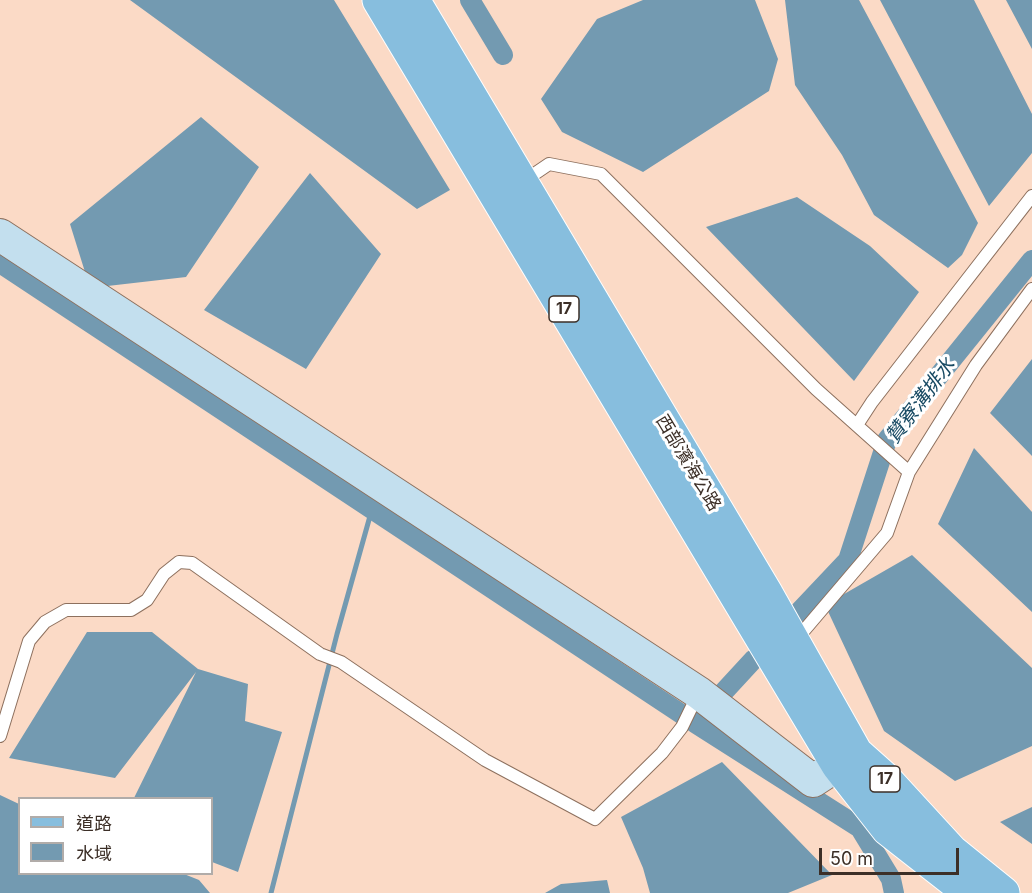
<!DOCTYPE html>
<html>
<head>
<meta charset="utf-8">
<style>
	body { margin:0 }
	#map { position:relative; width:1032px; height:893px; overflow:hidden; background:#fbdac6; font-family:Inter,"Noto Sans TC",sans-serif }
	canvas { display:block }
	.legend { position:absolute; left:18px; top:797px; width:195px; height:78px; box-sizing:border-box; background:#fff; border:2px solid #b1aca9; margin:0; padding:8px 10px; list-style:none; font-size:18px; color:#3c2f27 }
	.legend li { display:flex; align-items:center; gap:12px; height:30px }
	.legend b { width:30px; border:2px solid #b1aca9 }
	.scale { position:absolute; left:819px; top:848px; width:140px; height:27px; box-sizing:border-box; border:3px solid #3c2f27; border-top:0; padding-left:8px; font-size:18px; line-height:21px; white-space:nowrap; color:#3c2f27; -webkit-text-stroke:4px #fff; paint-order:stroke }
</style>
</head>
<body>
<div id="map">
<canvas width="1032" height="893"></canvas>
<ul class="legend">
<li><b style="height:8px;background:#87bede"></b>道路</li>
<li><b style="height:16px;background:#739ab1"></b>水域</li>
</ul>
<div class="scale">50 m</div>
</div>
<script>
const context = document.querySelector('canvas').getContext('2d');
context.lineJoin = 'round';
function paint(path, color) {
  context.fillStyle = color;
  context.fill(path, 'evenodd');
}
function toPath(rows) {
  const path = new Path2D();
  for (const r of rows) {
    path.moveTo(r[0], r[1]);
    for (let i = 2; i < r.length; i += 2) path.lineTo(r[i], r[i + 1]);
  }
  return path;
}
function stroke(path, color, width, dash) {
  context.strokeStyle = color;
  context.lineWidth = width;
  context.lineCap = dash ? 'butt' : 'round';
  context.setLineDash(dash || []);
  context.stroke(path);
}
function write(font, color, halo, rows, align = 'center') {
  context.font = font + ' Inter,"Noto Sans TC",sans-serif';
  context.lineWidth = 6;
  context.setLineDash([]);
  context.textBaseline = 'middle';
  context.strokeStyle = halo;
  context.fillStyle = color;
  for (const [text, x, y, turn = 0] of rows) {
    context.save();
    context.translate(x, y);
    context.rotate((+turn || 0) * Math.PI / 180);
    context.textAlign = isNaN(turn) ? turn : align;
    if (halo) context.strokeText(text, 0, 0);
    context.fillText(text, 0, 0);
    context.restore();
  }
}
const water = toPath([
	[130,0,334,0,450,190,417,209],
	[643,0,755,0,778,59,769,91,643,172,562,132,541,99,597,19],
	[785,0,859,0,978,223,962,255,948,268,874,215,842,155,795,85],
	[880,0,974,0,1032,114,1032,153,989,206],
	[1006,0,1032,0,1032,49],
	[201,117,259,167,233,207,186,277,90,288,70,224],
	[310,173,381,254,306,369,204,310],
	[797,197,870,246,919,292,854,381,706,227],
	[1032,359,1032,456,990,413],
	[974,448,1032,512,1032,612,938,524],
	[912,555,1032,668,1032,746,955,781,884,731,825,605],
	[87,632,152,632,198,669,248,684,245,721,282,732,238,872,212,862,212,798,134,798,196,672,115,778,9,758],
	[722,762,832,875,788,893,650,893,643,868,621,817],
	[0,795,19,804,20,874,184,874,199,880,210,893,0,893],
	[1032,807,1032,844,1000,822],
	[607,880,610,893,545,893,561,884]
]);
const stream = toPath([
	[271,893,337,634,372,509]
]);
const canal = toPath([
	[470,0,503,55],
	[0,263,695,723],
	[797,614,848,560,887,440,1032,260],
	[754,659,695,723,860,828,891,879,894,893]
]);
const lane = toPath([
	[524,181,549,164,601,174,816,389,909,472],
	[857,425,872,402,1032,196],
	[795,641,887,533,909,472,976,365,1032,289],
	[0,736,29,641,45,622,66,610,131,610,147,600,164,574,179,562,192,563,320,654,341,662,485,760,595,819,662,753,682,727,698,694]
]);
const secondary = toPath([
	[0,235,699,693,813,781,856,753]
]);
const primary = toPath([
	[379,0,838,765,888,829,966,890],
	[413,0,767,595,856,753,884,778,951,851,1003,893]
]);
const shields = [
	[564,309,30],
	[885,779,30]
];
const shieldNames = [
	["17",564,309],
	["17",885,779]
];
const streetNames = [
	["西部濱海公路",688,463,59]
];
const waterNames = [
	["贊寮溝排水",921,401,-53]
];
paint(water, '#739ab1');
stroke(stream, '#739ab1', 5);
stroke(canal, '#739ab1', 20);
stroke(lane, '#8d705e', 14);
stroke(secondary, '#8d705e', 34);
stroke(primary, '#fff', 35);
stroke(lane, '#fff', 12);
stroke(secondary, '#c3dfee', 32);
stroke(primary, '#87bede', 33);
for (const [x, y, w] of shields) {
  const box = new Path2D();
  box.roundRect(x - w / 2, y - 13, w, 26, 4.5);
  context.fillStyle = '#fff';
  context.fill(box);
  stroke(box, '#3c2f27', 1.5);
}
write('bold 16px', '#3c2f27', null, shieldNames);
write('18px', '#3c2f27', '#fff', streetNames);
write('italic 20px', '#174962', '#fff', waterNames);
</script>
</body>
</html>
